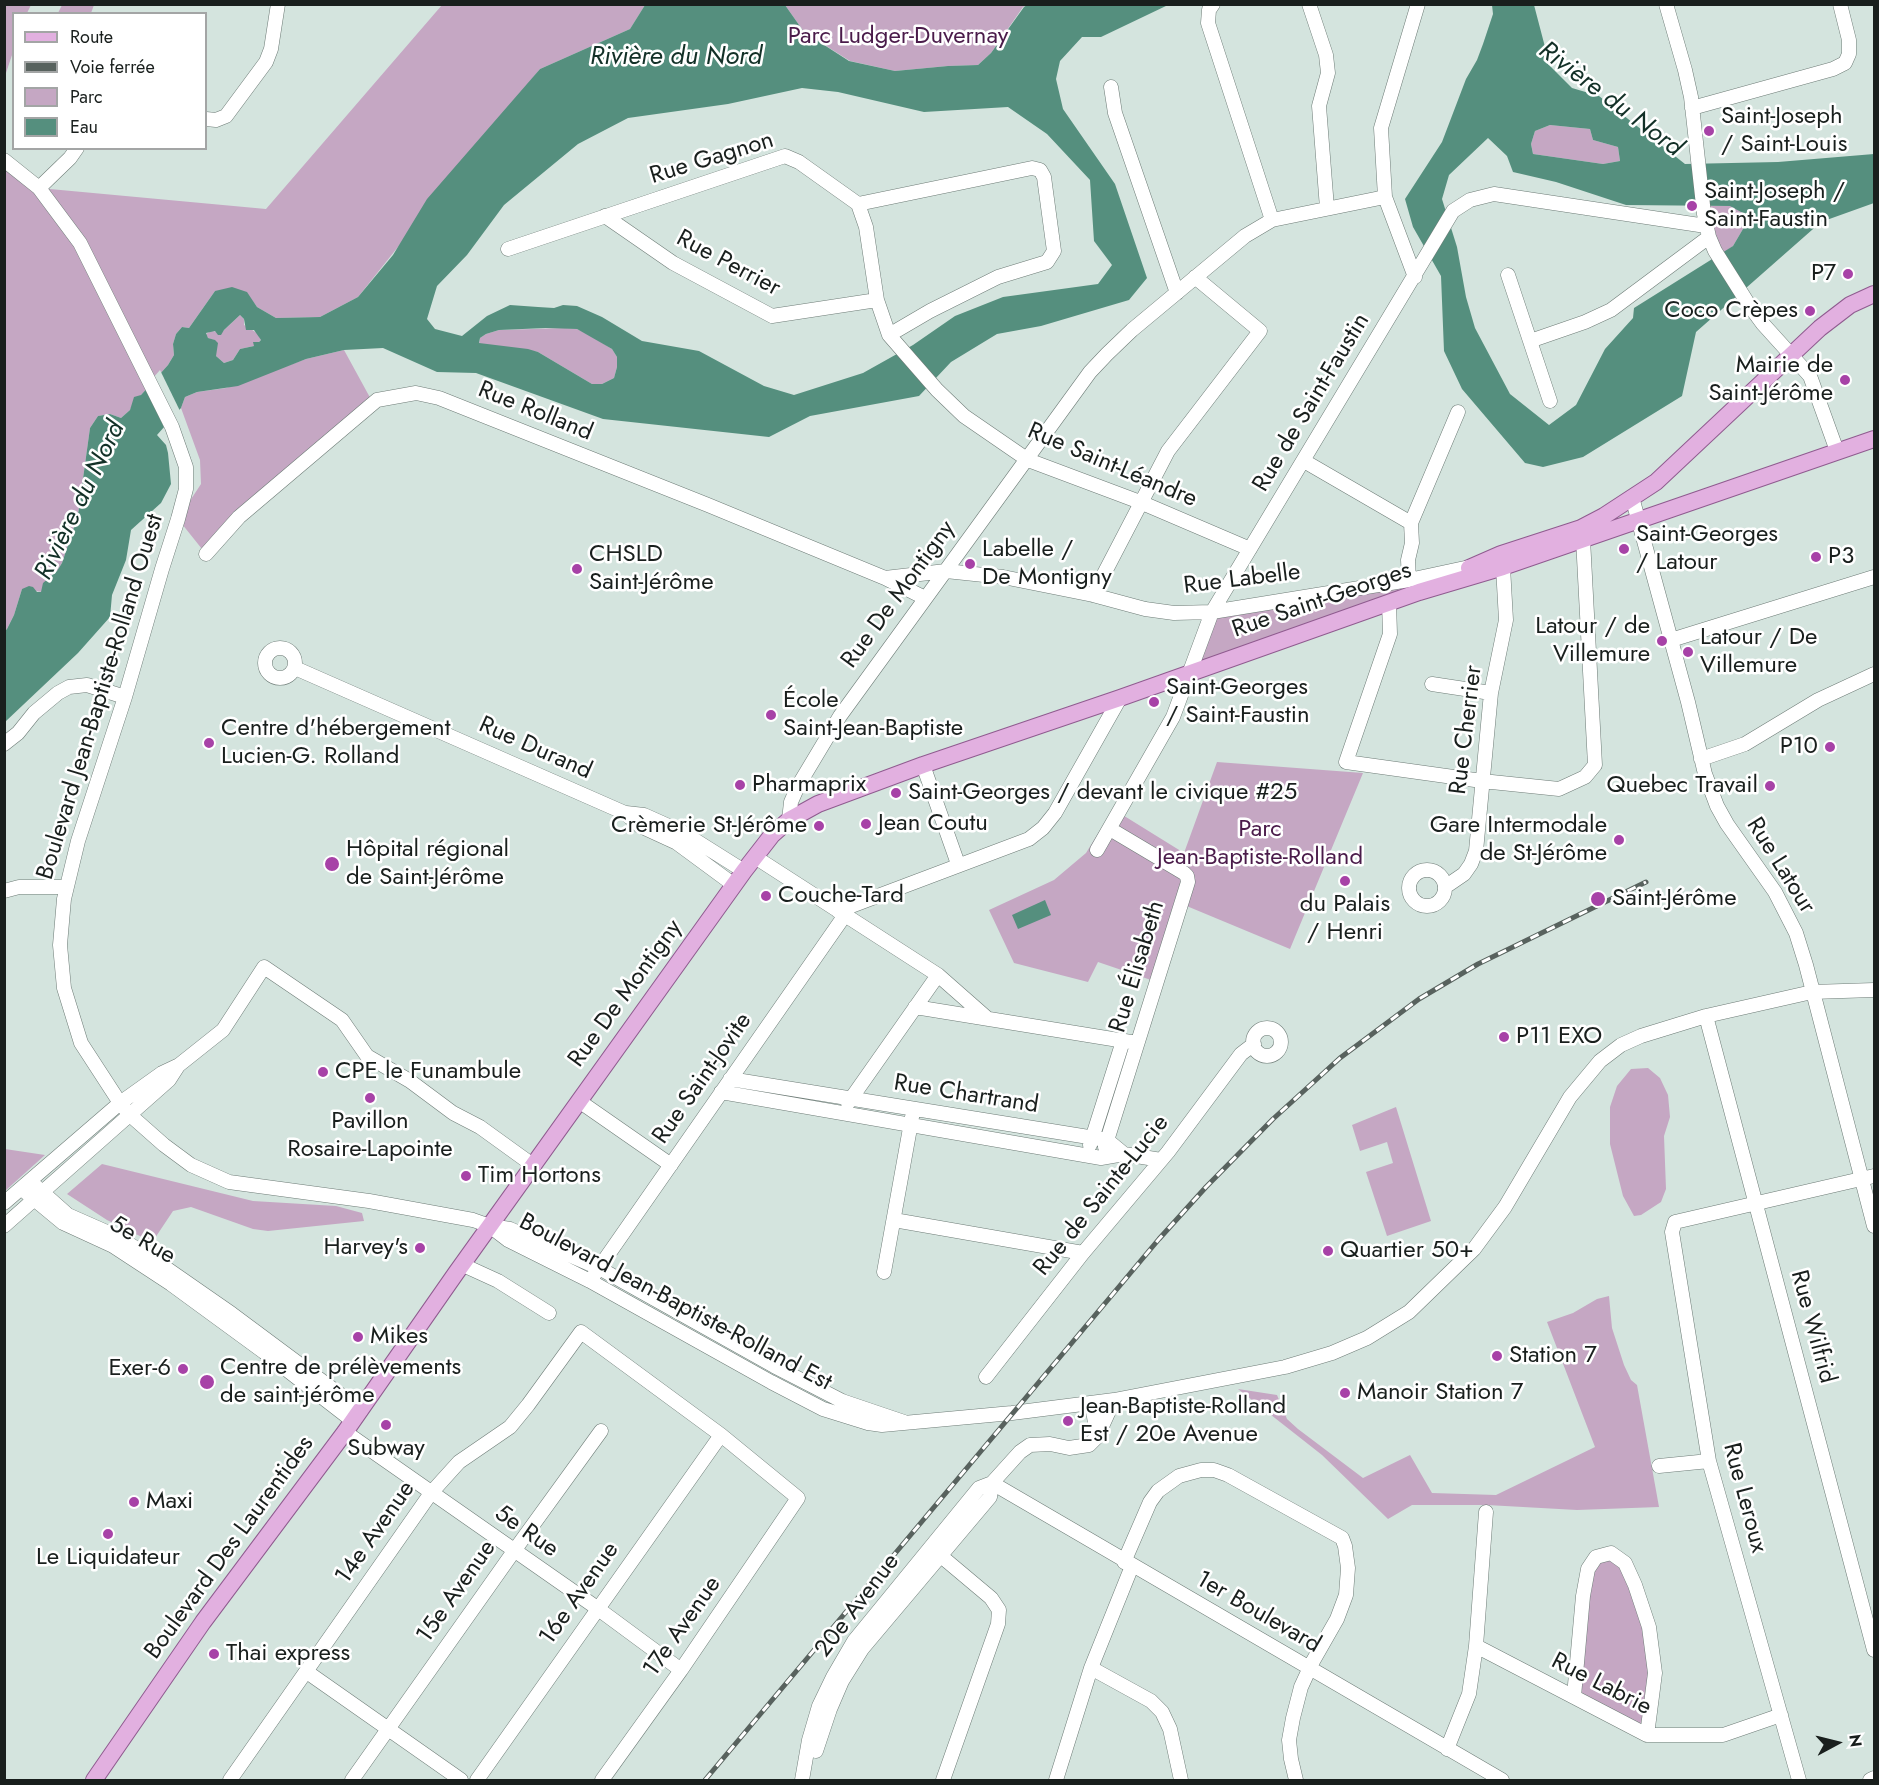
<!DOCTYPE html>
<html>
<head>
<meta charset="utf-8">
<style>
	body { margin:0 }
	#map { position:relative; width:1879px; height:1785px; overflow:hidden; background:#d4e4de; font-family:Jost,sans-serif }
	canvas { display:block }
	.frame { position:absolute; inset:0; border:6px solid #191f1d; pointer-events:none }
	.legend { position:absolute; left:12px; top:12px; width:195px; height:138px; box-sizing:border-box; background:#fff; border:2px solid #a3a5a5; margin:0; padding:8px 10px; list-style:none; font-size:18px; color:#191f1d }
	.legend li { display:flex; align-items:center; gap:12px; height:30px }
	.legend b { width:30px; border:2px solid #a3a5a5 }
	.north { position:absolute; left:1807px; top:1713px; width:60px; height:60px; -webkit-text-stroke:4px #fff; paint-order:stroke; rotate:83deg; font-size:16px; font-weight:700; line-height:24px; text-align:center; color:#191f1d }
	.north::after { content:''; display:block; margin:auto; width:21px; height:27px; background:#191f1d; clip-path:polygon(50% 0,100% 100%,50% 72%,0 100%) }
</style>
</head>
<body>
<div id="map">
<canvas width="1879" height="1785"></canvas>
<div class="frame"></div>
<ul class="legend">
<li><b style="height:8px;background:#e2b0e0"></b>Route</li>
<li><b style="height:8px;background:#58625e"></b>Voie ferrée</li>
<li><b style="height:16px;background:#c5a7c3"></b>Parc</li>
<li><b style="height:16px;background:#558f7e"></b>Eau</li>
</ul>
<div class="north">N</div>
</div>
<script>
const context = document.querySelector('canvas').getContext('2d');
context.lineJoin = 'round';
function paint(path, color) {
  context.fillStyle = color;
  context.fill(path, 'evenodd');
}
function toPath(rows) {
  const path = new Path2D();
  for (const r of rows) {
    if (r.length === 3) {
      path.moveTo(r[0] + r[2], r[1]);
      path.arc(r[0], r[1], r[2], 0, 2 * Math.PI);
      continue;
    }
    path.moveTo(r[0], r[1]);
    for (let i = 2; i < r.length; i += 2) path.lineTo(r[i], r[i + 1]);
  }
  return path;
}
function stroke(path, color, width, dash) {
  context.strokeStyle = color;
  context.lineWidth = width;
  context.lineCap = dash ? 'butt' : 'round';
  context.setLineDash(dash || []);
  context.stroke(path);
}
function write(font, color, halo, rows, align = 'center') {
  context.font = font + ' Jost,sans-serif';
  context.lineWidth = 5;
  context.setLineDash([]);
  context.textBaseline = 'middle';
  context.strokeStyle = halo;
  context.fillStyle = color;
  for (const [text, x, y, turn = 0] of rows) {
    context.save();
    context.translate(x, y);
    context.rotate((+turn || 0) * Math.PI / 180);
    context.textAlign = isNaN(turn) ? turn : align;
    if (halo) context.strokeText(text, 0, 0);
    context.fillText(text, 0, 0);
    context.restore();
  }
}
const green = toPath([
	[5,4,31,5,27,13,14,14,13,52,5,76],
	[62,5,62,4,94,5,91,13,58,13],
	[442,5,645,5,630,29,540,69,358,297,320,317,276,318,257,307,246,292,215,291,189,328,182,327,176,334,173,344,174,355,168,365,133,404,130,410,121,418,110,414,98,416,90,428,78,515,62,563,57,571,51,575,42,592,22,589,14,615,7,629,5,631,4,157,39,188,266,209],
	[785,5,1027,5,1023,7,991,53,978,65,948,66,895,71,850,61,804,32],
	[1550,125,1590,129,1593,140,1618,147,1620,161,1603,164,1533,154,1531,144,1535,131],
	[1706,206,1731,206,1750,217,1733,246,1722,254,1709,237],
	[240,315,244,319,244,325,257,333,261,340,254,346,240,349,233,360,224,363,216,356,214,340,208,338,206,334,211,331,222,332],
	[565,328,577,329,588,334,612,349,617,357,617,367,614,378,602,384,592,384,538,352,479,344,480,338,486,334,499,330],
	[344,350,373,403,206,554,178,519,201,484,200,460,181,408,185,397,197,392,226,388,306,359],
	[1395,587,1399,590,1189,673,1212,612],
	[1217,762,1363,773,1290,949,1177,902,1151,980,1098,962,1088,982,1014,963,989,910,1054,880,1086,853,1113,809,1184,853],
	[1648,1068,1660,1078,1668,1095,1670,1117,1664,1136,1666,1189,1661,1202,1641,1215,1634,1216,1623,1196,1610,1144,1610,1107,1617,1086,1631,1069],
	[1396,1107,1431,1221,1387,1236,1366,1172,1393,1163,1387,1142,1360,1151,1352,1125],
	[5,1149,45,1155,5,1191,4,1149],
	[102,1164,253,1201,336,1206,362,1213,364,1221,268,1231,253,1229,191,1207,173,1211,153,1241,146,1239,107,1220,67,1194],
	[1609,1296,1612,1328,1624,1365,1631,1380,1637,1385,1659,1507,1577,1510,1487,1505,1412,1505,1388,1519,1322,1455,1238,1389,1277,1395,1287,1419,1298,1429,1363,1478,1410,1455,1432,1493,1496,1495,1595,1447,1547,1322,1573,1313,1597,1299],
	[1596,1557,1625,1563,1649,1627,1647,1735,1574,1696]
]);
const water = toPath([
	[645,5,785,5,804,32,849,61,895,71,948,66,978,65,991,53,1024,7,1027,5,1168,5,1101,37,1082,37,1060,61,1056,79,1063,109,1115,184,1147,278,1129,300,1041,326,997,334,951,362,919,396,810,416,769,437,603,419,476,373,437,372,383,348,344,350,306,359,238,386,197,392,185,397,181,408,157,435,166,445,168,453,171,484,161,503,131,530,126,560,112,595,110,617,78,653,5,722,5,631,7,629,14,615,22,589,29,586,33,587,37,592,41,592,43,583,57,571,62,563,78,515,90,428,98,416,110,414,121,418,130,410,134,397,141,395,168,365,174,355,173,344,176,334,182,327,189,328,215,291,232,287,247,292,257,307,276,318,320,317,358,297,393,255,427,199,540,69,630,29],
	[802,88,838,92,924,112,1008,107,1047,134,1090,180,1094,241,1112,265,1098,284,1003,297,955,316,913,345,863,373,794,395,764,386,699,351,642,341,602,317,577,306,563,305,554,308,538,307,510,305,487,316,462,336,435,329,427,319,437,286,467,255,504,205,578,144,628,118,728,104],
	[240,315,244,319,246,330,254,330,261,340,259,342,253,342,254,346,240,349,233,360,224,363,216,356,218,343,215,340,208,338,206,333,215,331,218,335,221,335,224,330],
	[546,328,577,329,612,349,617,357,617,367,614,378,602,384,592,384,538,352,528,349,479,343,480,338,486,334,499,330],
	[1492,5,1534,5,1550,66,1572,88,1599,96,1685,164,1778,162,1874,154,1874,203,1821,222,1696,332,1682,396,1583,457,1543,467,1525,463,1462,389,1444,351,1441,276,1413,227,1405,199,1442,142,1466,79,1477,60,1483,44,1493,14],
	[1550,125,1590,129,1593,140,1618,147,1620,161,1603,164,1533,154,1531,144,1535,131],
	[1488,138,1507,156,1513,172,1556,182,1626,205,1730,206,1750,217,1733,246,1634,308,1633,318,1605,349,1576,405,1549,425,1510,394,1475,328,1466,297,1457,247,1442,199,1449,175],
	[1045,900,1051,915,1018,929,1012,915]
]);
const pier = toPath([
	[160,370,181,413,165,429,145,387]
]);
const minor = toPath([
	[1213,4,1209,10,1208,23,1272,220],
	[1309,4,1326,55,1328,73,1319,106,1327,208],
	[1666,4,1685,70,1691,97,1704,214,1709,237,1715,251,1749,305,1763,324,1810,376,1837,451],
	[1111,87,1115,113,1177,293],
	[1692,108,1833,69,1845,63,1849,54,1849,40,1840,4],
	[206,119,216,120,226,116,266,62,271,49,278,4],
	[4,160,39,188,80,243,172,427,186,467,186,489,178,519,162,569,125,697,78,841,64,899,60,945,64,988,81,1043,120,1103,130,1115,164,1145,191,1165,229,1182,369,1201,473,1220,490,1226,510,1229,599,1268,774,1366,842,1401,904,1422],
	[39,188,70,158,77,148],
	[858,204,1032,168,1040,170,1044,177,1054,251,1047,262,998,277,930,311,889,335],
	[605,216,673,263,772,316,877,300],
	[508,249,785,156,799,162,858,204,866,227,877,300,889,335,937,390,964,416,1028,460,1140,502,1250,549],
	[1508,275,1550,401],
	[1415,277,1385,197,1381,128,1418,4],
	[1530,341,1585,322,1611,310,1709,237],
	[1304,461,1411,523],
	[1632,497,1688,702,1705,774,1717,806,1727,824,1775,892,1796,933,1806,965,1874,1226],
	[206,554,239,517,377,400,416,393,439,398,708,505,885,578,946,571,1003,577,1093,595,1145,609,1174,613,1212,612,1409,580,1474,566],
	[885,578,925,598],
	[1409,580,1408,560,1412,543,1411,523,1458,412],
	[1093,595,1168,451,1260,331,1195,277],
	[1389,603,1390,634,1346,762,1482,781,1559,789,1585,777,1595,765,1583,539],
	[1671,640,1874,577],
	[280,663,15],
	[295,668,625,813,640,826,677,843,734,885],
	[1432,684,1491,693],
	[4,744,18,733,34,713,58,693,69,687,87,685,125,697],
	[1701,759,1745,744,1818,700,1874,674],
	[923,765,958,864],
	[626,813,644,815,682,832,744,871],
	[789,820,791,802,798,786,840,716,1090,372,1107,354,1132,330,1245,236,1272,220,1385,197],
	[1097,850,1173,717,1212,612,1453,211,1470,200,1494,194,1706,226],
	[755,857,938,975,988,1019],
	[1427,888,18],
	[1445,887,1464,874,1471,864,1476,851,1491,693,1506,620,1503,567],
	[4,891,19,887,65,887],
	[838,911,1029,839,1043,828,1055,813,1120,698],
	[915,1007,1137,1043],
	[1706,1016,1874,1650],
	[1267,1042,14],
	[730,1079,1107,1140,1124,1154],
	[721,1092,1101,1158,1124,1154,1161,1160],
	[579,1101,671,1165],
	[848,1103,938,975],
	[1090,1145,1123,1041],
	[1105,1147,1188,882,1187,876,1184,873,1110,829],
	[31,1182,68,1215,118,1237,150,1257,232,1314,361,1410],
	[22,1189,63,1223,113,1246,171,1284,264,1352,353,1421],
	[4,1203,120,1103,162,1073,179,1065,223,1030,264,967,342,1020,367,1056,410,1081,453,1113,480,1127,534,1166],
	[894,1220,1083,1253],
	[4,1226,169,1080,178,1066],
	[491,1227,508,1240,590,1281,771,1382,823,1409,868,1423,882,1425,1012,1413,1114,1400,1285,1367,1332,1353,1367,1338,1409,1312,1474,1249,1505,1207,1570,1097,1600,1061,1621,1045,1641,1036,1706,1016,1812,992,1874,990],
	[463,1265,498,1281,549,1313],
	[884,1272,912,1117],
	[594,1275,845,915],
	[986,1377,1083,1253,1168,1152,1241,1054,1254,1044],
	[1092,1403,1097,1437],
	[345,1432,597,1608,681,1670],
	[1659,1466,1709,1461],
	[992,1483,1502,1780],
	[935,1551,991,1598,999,1610,998,1624,943,1780],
	[1124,1562,1150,1502,1158,1491,1179,1476,1201,1470,1214,1470,1228,1475,1342,1538,1345,1546,1348,1568,1346,1595,1337,1619,1313,1661,1301,1687,1293,1718,1289,1740,1291,1759,1296,1780],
	[1476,1646,1647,1735,1723,1735,1781,1715],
	[1091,1668,1151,1701,1162,1712,1170,1729,1181,1780],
	[307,1672,461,1780],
	[1574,1696,1583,1596,1588,1569,1596,1557,1611,1553,1625,1563,1635,1585,1649,1627,1655,1673,1647,1735],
	[1447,1749,1469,1694,1476,1646,1486,1512],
	[816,1751,830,1709,842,1681,862,1649,990,1497,992,1483],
	[230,1780,431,1493,459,1462,510,1427,528,1405,581,1332,721,1435,798,1498,681,1670,602,1780],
	[352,1780,514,1551,601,1431],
	[477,1780,721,1435],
	[802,1780,809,1740,819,1706,833,1677,854,1641,979,1488,992,1483,1020,1452,1030,1445,1050,1444,1069,1448,1089,1445,1097,1437,1114,1400],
	[1056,1780,1091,1668,1132,1566],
	[1799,1780,1709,1461,1672,1232,1675,1222,1874,1176],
	[1870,1780,1874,1778]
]);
const major = toPath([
	[1469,568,1501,554,1581,528,1604,516,1656,482,1820,328,1850,305,1874,294],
	[94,1780,203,1622,345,1432,456,1273,744,871,772,835,789,820,818,804,923,765,1120,698,1419,592,1503,567,1874,439]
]);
const rail = toPath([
	[705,1780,1159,1239,1206,1187,1273,1119,1340,1058,1419,999,1478,964,1646,882]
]);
const markers = [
	[1709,131,6,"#a742a7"],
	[1692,206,6,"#a742a7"],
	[1848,274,6,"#a742a7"],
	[1810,311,6,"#a742a7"],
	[1845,380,6,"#a742a7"],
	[1624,549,6,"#a742a7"],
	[1816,557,6,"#a742a7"],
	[970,564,6,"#a742a7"],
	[577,569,6,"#a742a7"],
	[1662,641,6,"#a742a7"],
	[1688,652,6,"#a742a7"],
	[1154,702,6,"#a742a7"],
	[771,715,6,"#a742a7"],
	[209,743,6,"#a742a7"],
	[1830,747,6,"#a742a7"],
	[740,785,6,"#a742a7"],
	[1770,786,6,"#a742a7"],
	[896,793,6,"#a742a7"],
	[866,824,6,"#a742a7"],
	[819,826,6,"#a742a7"],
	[1619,840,6,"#a742a7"],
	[332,864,8,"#a742a7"],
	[1345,881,6,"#a742a7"],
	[766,896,6,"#a742a7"],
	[1598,899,8,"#a742a7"],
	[1504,1037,6,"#a742a7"],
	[323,1072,6,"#a742a7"],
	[370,1098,6,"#a742a7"],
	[466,1176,6,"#a742a7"],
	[420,1248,6,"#a742a7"],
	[1328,1251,6,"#a742a7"],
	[358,1337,6,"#a742a7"],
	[1497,1356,6,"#a742a7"],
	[183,1369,6,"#a742a7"],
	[207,1382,8,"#a742a7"],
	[1345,1393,6,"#a742a7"],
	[1068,1421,6,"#a742a7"],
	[386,1425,6,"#a742a7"],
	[134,1502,6,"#a742a7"],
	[108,1534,6,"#a742a7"],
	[214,1654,6,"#a742a7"]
];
const parkNames = [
	["Parc Ludger-Duvernay",898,37],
	["Parc",1260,830],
	["Jean-Baptiste-Rolland",1260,858]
];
const poiNames = [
	["Saint-Joseph",1721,117],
	["/ Saint-Louis",1721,145],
	["Saint-Joseph /",1704,192],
	["Saint-Faustin",1704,220],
	["P7",1836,274,"right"],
	["Coco Crèpes",1798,311,"right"],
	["Mairie de",1833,366,"right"],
	["Saint-Jérôme",1833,394,"right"],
	["Saint-Georges",1636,535],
	["/ Latour",1636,563],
	["Labelle /",982,550],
	["De Montigny",982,578],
	["CHSLD",589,555],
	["Saint-Jérôme",589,583],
	["P3",1828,557],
	["Latour / de",1650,627,"right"],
	["Villemure",1650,655,"right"],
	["Latour / De",1700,638],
	["Villemure",1700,666],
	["Saint-Georges",1166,688],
	["/ Saint-Faustin",1166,716],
	["École",783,701],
	["Saint-Jean-Baptiste",783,729],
	["Centre d'hébergement",221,729],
	["Lucien-G. Rolland",221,757],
	["P10",1818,747,"right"],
	["Pharmaprix",752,785],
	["Quebec Travail",1758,786,"right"],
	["Saint-Georges / devant le civique #25",908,793],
	["Jean Coutu",878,824],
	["Crèmerie St-Jérôme",807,826,"right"],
	["Gare Intermodale",1607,826,"right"],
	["de St-Jérôme",1607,854,"right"],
	["Hôpital régional",346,850],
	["de Saint-Jérôme",346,878],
	["Couche-Tard",778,896],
	["Saint-Jérôme",1612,899],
	["du Palais",1345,905,"center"],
	["/ Henri",1345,933,"center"],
	["P11 EXO",1516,1037],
	["CPE le Funambule",335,1072],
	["Pavillon",370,1122,"center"],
	["Rosaire-Lapointe",370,1150,"center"],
	["Tim Hortons",478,1176],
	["Harvey's",408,1248,"right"],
	["Quartier 50+",1340,1251],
	["Mikes",370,1337],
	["Station 7",1509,1356],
	["Centre de prélèvements",220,1368],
	["de saint-jérôme",220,1396],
	["Exer-6",171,1369,"right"],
	["Manoir Station 7",1357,1393],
	["Jean-Baptiste-Rolland",1080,1407],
	["Est / 20e Avenue",1080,1435],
	["Subway",386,1449,"center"],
	["Maxi",146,1502],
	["Le Liquidateur",108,1558,"center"],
	["Thai express",226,1654]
];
const streetNames = [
	["Rue Gagnon",712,159,-17],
	["Rue Perrier",728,264,28],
	["Rue de Saint-Faustin",1312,403,-59],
	["Rue Rolland",535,412,22],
	["Rue Saint-Léandre",1112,466,23],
	["Rue Labelle",1242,580,-7],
	["Rue De Montigny",899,595,-54],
	["Rue Saint-Georges",1322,601,-19],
	["Boulevard Jean-Baptiste-Rolland Ouest",101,697,-73],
	["Rue Cherrier",1467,730,-83],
	["Rue Durand",535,749,24],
	["Rue Latour",1780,866,58],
	["Rue Élisabeth",1138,967,-73],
	["Rue De Montigny",626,994,-54],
	["Rue Saint-Jovite",703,1079,-55],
	["Rue Chartrand",966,1095,9],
	["Rue de Sainte-Lucie",1102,1196,-51],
	["5e Rue",142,1241,30],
	["Boulevard Jean-Baptiste-Rolland Est",675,1303,28],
	["Rue Wilfrid",1812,1327,75],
	["Rue Leroux",1744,1498,75],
	["5e Rue",526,1532,35],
	["14e Avenue",376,1533,-55],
	["Boulevard Des Laurentides",230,1548,-54],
	["15e Avenue",457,1592,-55],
	["16e Avenue",580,1594,-55],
	["20e Avenue",858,1606,-53],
	["1er Boulevard",1258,1613,30],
	["17e Avenue",683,1627,-55],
	["Rue Labrie",1601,1685,27]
];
const waterNames = [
	["Rivière du Nord",676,58],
	["Rivière du Nord",1610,100,37],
	["Rivière du Nord",81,501,-64]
];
paint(green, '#c5a7c3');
paint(water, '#558f7e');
paint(pier, '#d4e4de');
stroke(minor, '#6e7c77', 15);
stroke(major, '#8f5b8f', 18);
stroke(minor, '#fff', 14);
stroke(major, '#e2b0e0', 16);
stroke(rail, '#58625e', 5);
stroke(rail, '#fff', 3, [9]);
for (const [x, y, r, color] of markers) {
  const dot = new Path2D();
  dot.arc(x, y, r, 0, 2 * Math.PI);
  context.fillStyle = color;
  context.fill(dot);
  stroke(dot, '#fff', 2);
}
write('24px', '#4a1b4a', '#fff', parkNames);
write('24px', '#191f1d', '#fff', poiNames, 'left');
write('24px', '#191f1d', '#fff', streetNames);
write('italic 26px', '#123027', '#fff', waterNames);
</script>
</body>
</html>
